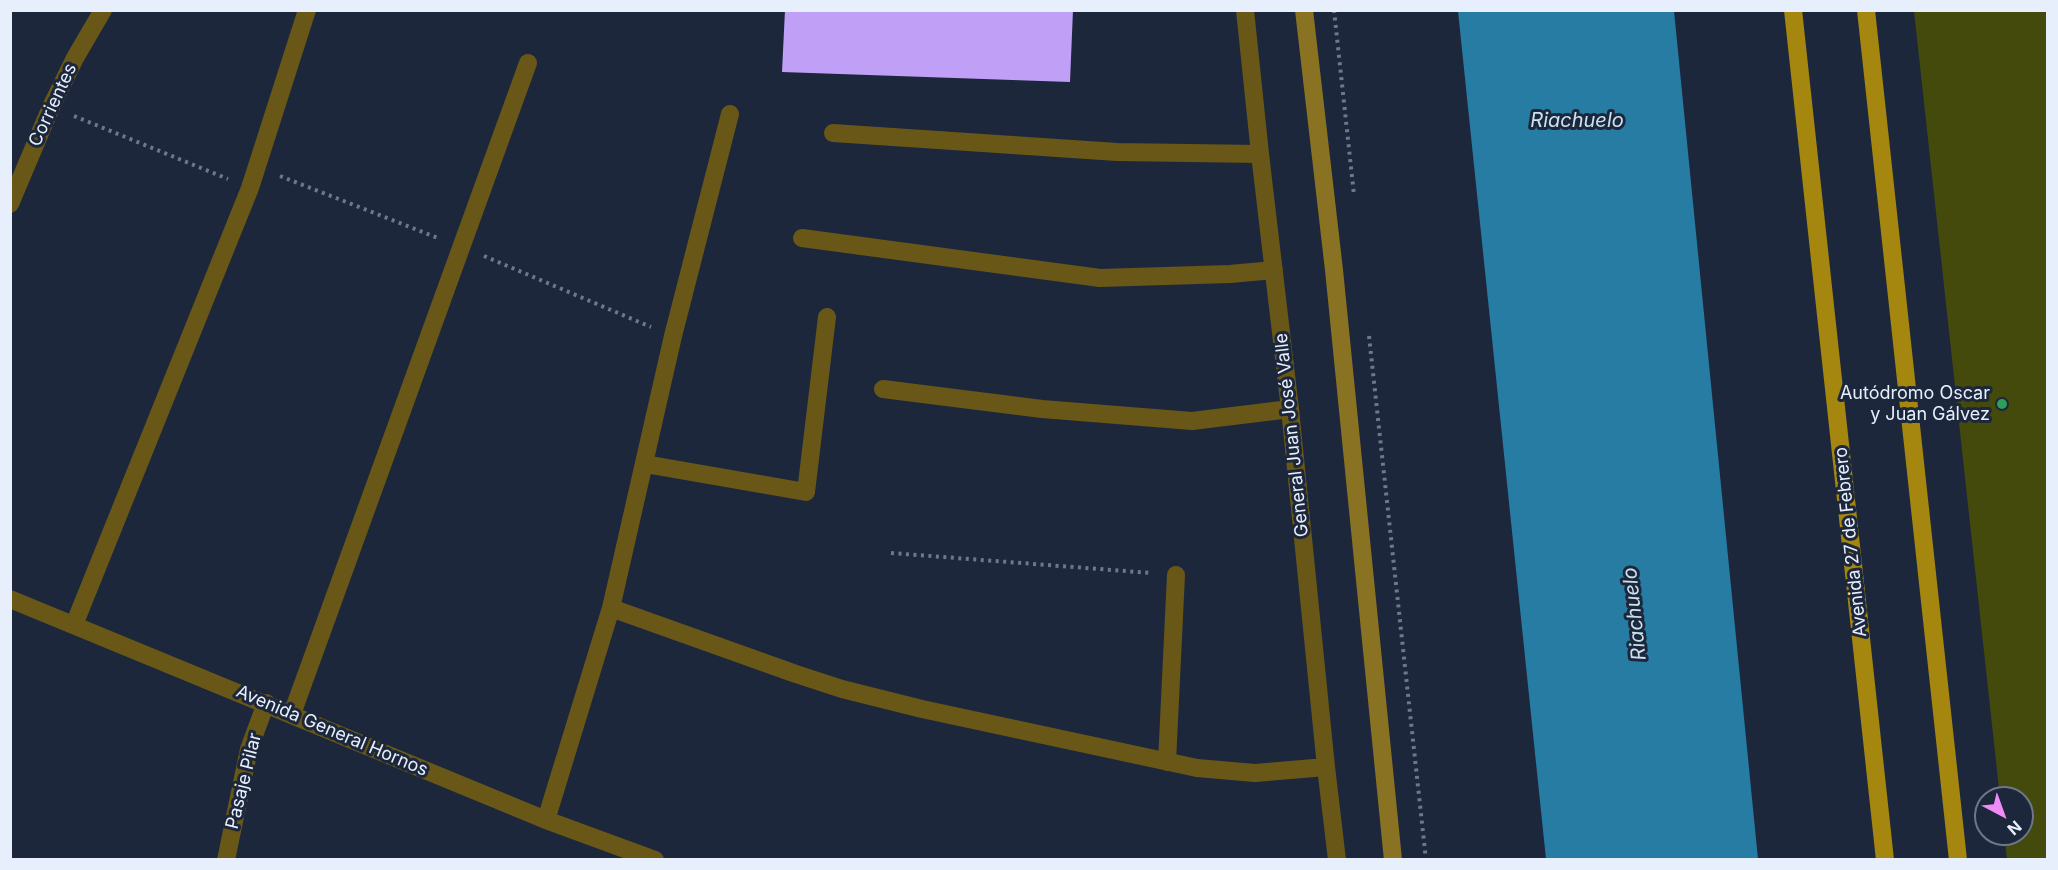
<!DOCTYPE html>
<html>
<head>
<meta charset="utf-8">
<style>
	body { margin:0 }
	#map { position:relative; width:2058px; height:870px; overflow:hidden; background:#1c273c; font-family:Inter,sans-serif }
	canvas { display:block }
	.frame { position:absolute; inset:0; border:12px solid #e7effd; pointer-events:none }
	.north { position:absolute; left:1974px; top:786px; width:60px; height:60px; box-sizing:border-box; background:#1c273c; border:2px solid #6d7789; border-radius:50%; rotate:139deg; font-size:16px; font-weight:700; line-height:24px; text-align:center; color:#e7effd }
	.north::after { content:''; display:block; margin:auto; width:21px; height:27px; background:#ef8bf7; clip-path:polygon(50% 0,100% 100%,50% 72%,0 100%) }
</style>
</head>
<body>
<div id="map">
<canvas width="2058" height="870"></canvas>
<div class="frame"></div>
<div class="north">N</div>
</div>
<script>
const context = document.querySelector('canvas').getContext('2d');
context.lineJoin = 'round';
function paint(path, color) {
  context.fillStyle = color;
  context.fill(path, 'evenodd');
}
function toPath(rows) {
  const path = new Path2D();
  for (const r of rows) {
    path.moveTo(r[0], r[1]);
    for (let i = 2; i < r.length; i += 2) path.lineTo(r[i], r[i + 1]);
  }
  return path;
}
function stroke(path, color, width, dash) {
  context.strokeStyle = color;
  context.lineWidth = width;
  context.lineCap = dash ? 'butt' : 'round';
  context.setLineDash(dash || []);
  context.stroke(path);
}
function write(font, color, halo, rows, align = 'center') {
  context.font = font + ' Inter,sans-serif';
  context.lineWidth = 6;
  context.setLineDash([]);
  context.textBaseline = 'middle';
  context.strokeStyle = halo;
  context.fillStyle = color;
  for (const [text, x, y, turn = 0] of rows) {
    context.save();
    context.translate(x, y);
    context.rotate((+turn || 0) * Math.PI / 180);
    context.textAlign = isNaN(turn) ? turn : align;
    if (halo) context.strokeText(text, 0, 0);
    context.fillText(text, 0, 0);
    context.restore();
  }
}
const green = toPath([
	[1914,11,2047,11,2047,859,2007,859,2004,834,2022,834,2022,798,2000,798]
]);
const water = toPath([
	[1458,11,1674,11,1758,859,1546,859]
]);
const building = toPath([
	[785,10,1073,10,1070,82,782,72]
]);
const path = toPath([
	[1334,10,1354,195],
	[74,116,228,179],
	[280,176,438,238],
	[484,256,651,327],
	[1369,336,1426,860],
	[891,553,1151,573]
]);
const minor = toPath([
	[1245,10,1260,154,1290,409,1326,767,1337,860],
	[833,133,1117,152,1260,154],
	[10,204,51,107,75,58,103,10],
	[802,238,1100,278,1230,274,1274,270],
	[883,389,1042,409,1192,421,1290,409],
	[645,464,806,492,827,317],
	[611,608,796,674,842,689,922,709,1197,768,1255,773,1326,767],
	[74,625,250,188,307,10],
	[292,714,528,63],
	[1167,762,1176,575],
	[546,820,611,608,673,336,730,114],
	[226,860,249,749,266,703]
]);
const tertiary = toPath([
	[10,599,546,820,655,860]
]);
const secondary = toPath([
	[1304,10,1334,270,1393,860]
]);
const primary = toPath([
	[1793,10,1885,860],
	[1866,10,1958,860]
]);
const markers = [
	[2002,404,6,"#2e9e5b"]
];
const streetNames = [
	["Corrientes",53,105,-65],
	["General Juan José Valle",1292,435,-96],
	["Avenida 27 de Febrero",1851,542,-96],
	["Avenida General Hornos",332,731,23],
	["Pasaje Pilar",244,781,-76]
];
const poiNames = [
	["Autódromo Oscar",1990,394],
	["y Juan Gálvez",1990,415]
];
const waterNames = [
	["Riachuelo",1577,121],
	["Riachuelo",1635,614,-96]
];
paint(green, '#444a0b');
paint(water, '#277ca4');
paint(building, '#bfa0f6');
stroke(path, '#6e788a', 4, [3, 4.5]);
stroke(minor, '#695717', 18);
stroke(tertiary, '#695717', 18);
stroke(secondary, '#897221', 18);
stroke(primary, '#a5860e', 18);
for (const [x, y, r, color] of markers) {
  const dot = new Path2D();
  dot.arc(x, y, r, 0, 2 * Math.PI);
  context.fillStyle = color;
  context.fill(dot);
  stroke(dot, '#1c273c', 2);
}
write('18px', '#e7effd', '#1c273c', streetNames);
write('18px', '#e7effd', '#1c273c', poiNames, 'right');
write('italic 20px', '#cae2ef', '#1c273c', waterNames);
</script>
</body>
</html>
